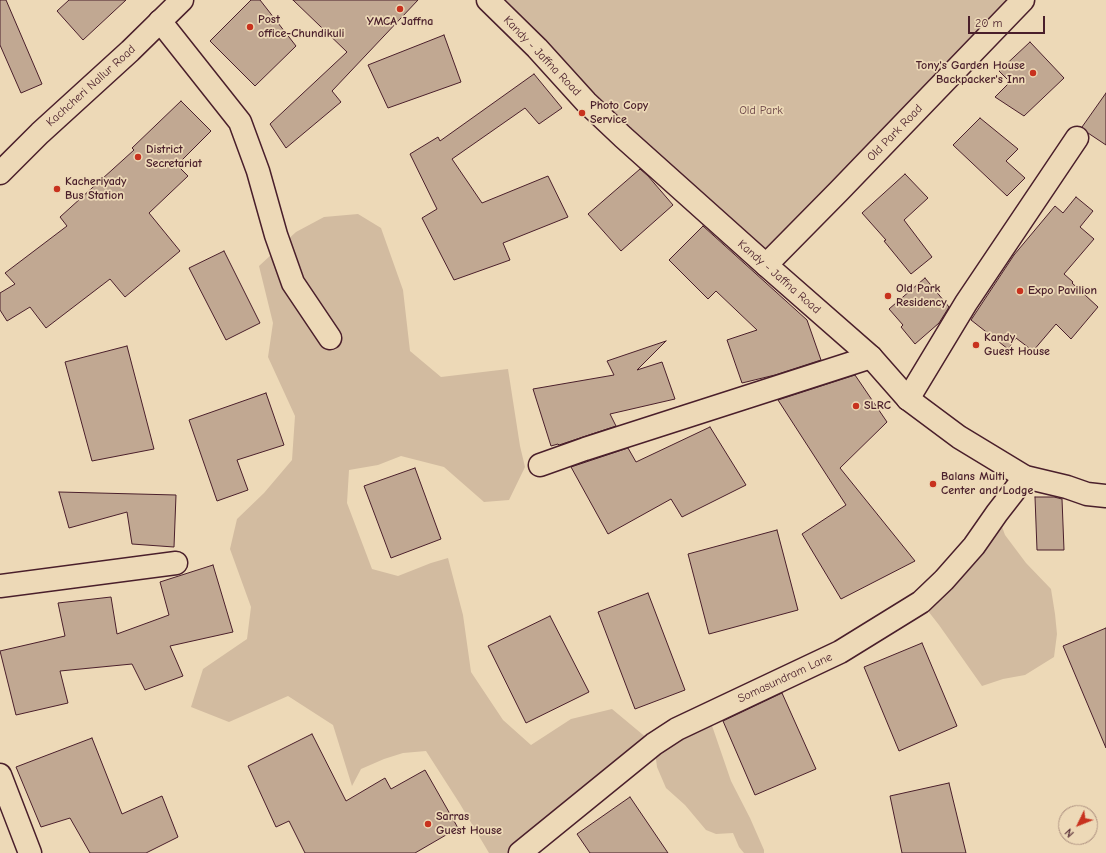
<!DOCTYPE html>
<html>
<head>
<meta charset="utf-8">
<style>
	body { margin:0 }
	#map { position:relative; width:1106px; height:853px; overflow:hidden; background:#edd9b7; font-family:"Comic Neue",sans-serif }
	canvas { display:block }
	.north { position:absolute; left:1058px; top:805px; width:40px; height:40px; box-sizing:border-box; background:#edd9b7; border:1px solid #ac8f7f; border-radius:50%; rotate:227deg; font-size:11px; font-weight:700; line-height:16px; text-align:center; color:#4a1f2b }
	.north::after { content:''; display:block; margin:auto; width:14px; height:18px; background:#c8321e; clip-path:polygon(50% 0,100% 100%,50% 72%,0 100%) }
	.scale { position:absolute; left:968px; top:16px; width:77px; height:18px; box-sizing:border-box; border:2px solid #4a1f2b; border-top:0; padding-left:5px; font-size:12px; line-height:14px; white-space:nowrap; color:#4a1f2b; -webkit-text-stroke:3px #edd9b7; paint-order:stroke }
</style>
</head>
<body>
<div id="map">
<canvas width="1106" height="853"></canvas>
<div class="north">N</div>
<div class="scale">20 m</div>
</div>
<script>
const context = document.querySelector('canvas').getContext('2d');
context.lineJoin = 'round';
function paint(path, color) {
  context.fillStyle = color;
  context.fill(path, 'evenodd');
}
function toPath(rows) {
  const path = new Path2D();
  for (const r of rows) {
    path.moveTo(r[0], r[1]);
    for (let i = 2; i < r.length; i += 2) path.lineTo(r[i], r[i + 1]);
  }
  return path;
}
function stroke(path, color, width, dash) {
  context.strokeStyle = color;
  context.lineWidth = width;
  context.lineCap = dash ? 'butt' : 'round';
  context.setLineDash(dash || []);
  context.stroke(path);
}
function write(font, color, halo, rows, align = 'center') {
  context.font = font + ' "Comic Neue",sans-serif';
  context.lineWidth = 3.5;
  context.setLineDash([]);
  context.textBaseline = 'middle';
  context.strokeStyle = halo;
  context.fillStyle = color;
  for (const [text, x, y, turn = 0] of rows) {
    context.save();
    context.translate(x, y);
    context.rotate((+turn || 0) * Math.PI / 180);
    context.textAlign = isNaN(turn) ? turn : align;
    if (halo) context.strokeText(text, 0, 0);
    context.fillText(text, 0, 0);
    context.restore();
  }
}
const green = toPath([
	[488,0,1023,0,766,265],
	[358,214,381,228,403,290,410,351,441,377,508,369,520,446,525,467,509,500,484,502,444,467,401,456,378,465,349,470,347,503,372,569,398,576,431,563,448,558,463,615,471,672,503,720,531,745,571,719,612,709,654,744,708,714,731,781,750,818,764,850,764,853,744,853,739,847,733,833,716,834,706,830,685,805,666,788,657,767,654,744,520,853,489,853,460,804,426,751,403,753,384,759,361,769,352,786,333,725,288,696,229,722,191,707,203,669,247,639,251,607,230,549,237,519,264,493,292,460,295,416,268,357,273,323,259,266,296,232,324,217],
	[997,513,1005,535,1026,563,1051,589,1055,614,1057,634,1054,657,1025,675,1003,679,982,686,939,625,921,602]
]);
const building = toPath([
	[0,0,6,0,42,84,21,93,0,45,0,0],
	[69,0,126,0,83,40,57,11,69,0],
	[251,0,260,0,296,46,255,86,210,41,251,0],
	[293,0,418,0,332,91,341,102,286,148,270,124,347,52,293,0],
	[444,35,461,82,388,108,368,65,444,35],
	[1030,42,1064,78,1024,116,995,97,1010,82,999,71,1030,42],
	[534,74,562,108,539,124,525,108,452,159,482,203,548,176,568,217,503,243,510,260,454,280,422,218,437,209,410,154,438,137,440,141,534,74],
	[1106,93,1106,145,1088,133,1082,127,1106,93],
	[181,101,211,131,177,165,188,176,149,213,180,251,125,297,110,279,46,328,30,307,7,321,0,310,0,293,15,284,5,273,67,226,60,217,134,150,132,148,181,101],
	[980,118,1018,149,1006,161,1025,178,1007,196,953,145,980,118],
	[640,169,648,176,673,205,621,251,588,214,640,169],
	[905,174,928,198,904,220,932,257,911,274,884,241,886,240,862,213,905,174],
	[1076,197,1093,211,1080,227,1094,239,1064,274,1073,282,1072,283,1098,307,1071,339,1056,324,1033,351,1016,338,1008,349,971,320,1014,255,1055,206,1063,213,1076,197],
	[703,226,807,320,821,360,775,375,742,383,727,340,757,330,716,291,708,299,669,260,703,226],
	[224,251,260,323,226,340,189,268,224,251],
	[925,278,949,307,939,323,915,344,901,327,903,325,889,309,925,278],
	[666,341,637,370,662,362,675,399,610,414,616,426,559,445,558,444,551,446,533,389,614,375,607,361,666,341],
	[127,346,154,449,92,461,65,362,127,346],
	[855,375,887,422,840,468,915,561,841,599,802,534,846,505,778,400,855,375],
	[266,393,284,445,237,460,248,490,217,501,189,420,266,393],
	[710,427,746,485,682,517,671,499,608,534,571,467,628,448,636,462,710,427],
	[415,468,441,539,391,558,364,486,415,468],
	[59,492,176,495,174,547,132,544,127,512,69,528,59,492],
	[1035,497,1054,497,1062,499,1064,550,1037,550,1035,497],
	[777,530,798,610,709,634,688,554,777,530],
	[213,565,233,632,170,646,183,676,145,690,132,664,60,671,68,703,16,715,0,651,65,636,58,603,111,597,117,634,169,615,160,582,213,565],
	[648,593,685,690,635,709,598,612,648,593],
	[550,616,589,692,526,723,488,646,550,616],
	[1106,628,1106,748,1063,646,1106,628],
	[922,643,957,726,899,751,864,667,922,643],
	[782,693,816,769,755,795,723,721,782,693],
	[312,734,346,801,385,778,391,789,425,770,458,828,415,853,305,853,289,821,276,827,248,766,312,734],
	[92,738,122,814,162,796,178,837,146,853,90,853,70,818,41,827,16,767,92,738],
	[949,783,966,853,902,853,890,796,949,783],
	[630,797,668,853,590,853,577,834,630,797]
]);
const street = toPath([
	[160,21,240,122,258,171,276,235,293,283,330,338],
	[766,265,839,191,1023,0],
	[908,399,966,303,1077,138],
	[540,465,585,449,871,357],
	[0,586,176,563],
	[0,775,30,853],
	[520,853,654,744,677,729,840,652,921,602,944,580,974,546,997,513,1025,477]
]);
const secondary = toPath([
	[0,173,40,133,130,51,182,0]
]);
const highway = toPath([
	[488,0,537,48,586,102,623,137,766,265,871,357,908,399,959,437,1025,477,1067,487,1087,494,1106,496]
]);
const markers = [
	[400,9,4,"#c8321e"],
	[250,27,4,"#c8321e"],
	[1033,73,4,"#c8321e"],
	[582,113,4,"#c8321e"],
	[138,157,4,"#c8321e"],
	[57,189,4,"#c8321e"],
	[1020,291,4,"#c8321e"],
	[888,296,4,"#c8321e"],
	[976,345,4,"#c8321e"],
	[856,406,4,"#c8321e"],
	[933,484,4,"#c8321e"],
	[428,824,4,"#c8321e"]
];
const poiNames = [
	["Post",258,20],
	["office-Chundikuli",258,34],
	["YMCA Jaffna",400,22,"center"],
	["Tony's Garden House",1025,66,"right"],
	["Backpacker's Inn",1025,80,"right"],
	["Photo Copy",590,106],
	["Service",590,120],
	["District",146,150],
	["Secretariat",146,164],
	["Kacheriyady",65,182],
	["Bus Station",65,196],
	["Old Park",896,289],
	["Residency",896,303],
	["Expo Pavilion",1028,291],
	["Kandy",984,338],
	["Guest House",984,352],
	["SLRC",864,406],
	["Balans Multi",941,477],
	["Center and Lodge",941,491],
	["Sarras",436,817],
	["Guest House",436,831]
];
const streetNames = [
	["Kandy - Jaffna Road",542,56,46],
	["Kachcheri Nallur Road",91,86,-42],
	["Old Park Road",895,133,-46],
	["Kandy - Jaffna Road",779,277,41],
	["Somasundram Lane",785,678,-25]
];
const parkNames = [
	["Old Park",761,111]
];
paint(green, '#d2bba0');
paint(building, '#c1a892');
stroke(building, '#4a1f2b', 1);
stroke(street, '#4a1f2b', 25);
stroke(secondary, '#4a1f2b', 25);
stroke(highway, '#4a1f2b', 25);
stroke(street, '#edd9b7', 22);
stroke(secondary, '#edd9b7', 22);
stroke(highway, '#edd9b7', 22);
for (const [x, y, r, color] of markers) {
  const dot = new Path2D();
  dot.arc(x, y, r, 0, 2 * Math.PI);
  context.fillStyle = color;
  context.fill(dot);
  stroke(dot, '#edd9b7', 1.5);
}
write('bold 12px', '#4a1f2b', '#edd9b7', poiNames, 'left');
write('12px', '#4a1f2b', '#edd9b7', streetNames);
write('12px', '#653e42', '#edd9b7', parkNames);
</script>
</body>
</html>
